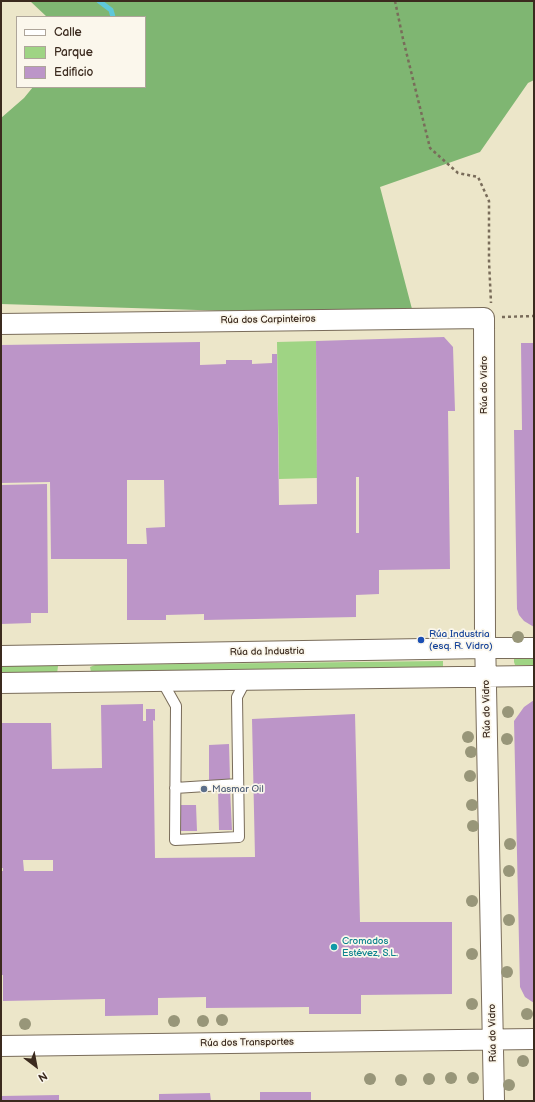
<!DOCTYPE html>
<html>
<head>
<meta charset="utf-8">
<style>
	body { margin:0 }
	#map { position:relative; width:535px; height:1102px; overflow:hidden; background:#ece6c9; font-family:"Balsamiq Sans",sans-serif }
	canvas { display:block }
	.frame { position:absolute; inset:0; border:2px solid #3b2a1e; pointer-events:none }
	.legend { position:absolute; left:16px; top:16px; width:130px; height:72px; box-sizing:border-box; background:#fbf7ec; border:1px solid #aea59a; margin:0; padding:5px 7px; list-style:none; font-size:12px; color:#3b2a1e }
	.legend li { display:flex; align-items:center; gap:8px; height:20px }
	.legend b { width:20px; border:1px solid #aea59a }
	.north { position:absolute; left:16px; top:1046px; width:40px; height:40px; -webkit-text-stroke:3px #fbf7ec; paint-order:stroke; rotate:148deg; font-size:11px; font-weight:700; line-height:16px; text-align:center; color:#3b2a1e }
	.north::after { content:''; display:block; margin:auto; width:14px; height:18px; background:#3b2a1e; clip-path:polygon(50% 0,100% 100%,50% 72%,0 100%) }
</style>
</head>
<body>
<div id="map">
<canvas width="535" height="1102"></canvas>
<div class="frame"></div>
<ul class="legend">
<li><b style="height:5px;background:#fff"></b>Calle</li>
<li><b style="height:11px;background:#9fd484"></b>Parque</li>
<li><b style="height:11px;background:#bc95c8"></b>Edificio</li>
</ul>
<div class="north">N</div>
</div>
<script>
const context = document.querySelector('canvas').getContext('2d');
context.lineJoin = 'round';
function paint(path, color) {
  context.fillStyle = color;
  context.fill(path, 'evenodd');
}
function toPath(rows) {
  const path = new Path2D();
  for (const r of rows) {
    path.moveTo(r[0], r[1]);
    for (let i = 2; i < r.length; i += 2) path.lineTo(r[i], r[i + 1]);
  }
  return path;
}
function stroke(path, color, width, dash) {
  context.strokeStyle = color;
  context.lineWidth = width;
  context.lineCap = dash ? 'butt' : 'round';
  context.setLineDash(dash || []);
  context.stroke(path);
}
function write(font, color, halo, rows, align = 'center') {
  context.font = font + ' "Balsamiq Sans",sans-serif';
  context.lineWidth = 3.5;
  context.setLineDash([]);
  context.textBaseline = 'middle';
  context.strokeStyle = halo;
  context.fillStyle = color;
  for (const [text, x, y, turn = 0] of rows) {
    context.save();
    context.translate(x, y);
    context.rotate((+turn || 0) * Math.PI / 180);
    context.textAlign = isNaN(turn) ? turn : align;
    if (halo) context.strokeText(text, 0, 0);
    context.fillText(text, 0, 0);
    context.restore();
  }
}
const green = toPath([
	[316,341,317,478,279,479,277,342],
	[517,658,534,658,534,665,515,665,514,662,514,659],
	[443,661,443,669,91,672,90,667,95,665],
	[1,665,58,666,57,674,1,673]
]);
const forest = toPath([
	[30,1,534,1,534,80,528,83,480,152,380,187,412,309,230,311,1,304,1,118,24,98,33,87,145,87,145,17,47,17]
]);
const stream = toPath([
	[99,1,111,10,113,17]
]);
const building = toPath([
	[444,337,453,347,455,411,448,411,450,569,379,570,379,594,356,595,356,617,204,620,204,614,166,615,166,620,127,620,127,559,51,559,50,482,1,483,1,345,200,342,200,365,226,364,226,360,252,360,252,364,272,363,272,354,277,354,279,505,317,504,316,341],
	[356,477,359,477,359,533,356,533],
	[127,480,164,480,165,527,146,528,147,544,127,544],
	[521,343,534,343,534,627,524,621,519,615,517,609,514,430,522,430],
	[47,484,48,613,31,613,31,623,1,624,1,485],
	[534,700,534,1003,525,997,520,987,514,721,524,707],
	[143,704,143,721,146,721,146,709,155,709,155,721,153,720,155,858,255,857,252,719,355,714,360,922,452,922,452,994,361,995,361,1014,309,1014,309,1007,206,1008,206,997,158,998,158,1015,105,1016,105,999,3,1001,3,975,1,975,1,871,3,871,3,868,1,868,1,723,51,723,52,769,102,768,101,705],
	[23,860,53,860,53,871,24,871],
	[229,744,230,780,209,781,209,745],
	[218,789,230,789,232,830,219,830],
	[179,805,196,805,197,831,180,831],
	[260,1092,311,1092,311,1101,260,1101],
	[210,1093,211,1101,159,1101,159,1094],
	[59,1095,59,1101,1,1101,1,1096]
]);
const path = toPath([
	[395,1,403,39,430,148,458,173,478,177,489,201,489,261,491,303],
	[502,317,534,316]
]);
const service = toPath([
	[162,681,176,706,175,840,239,837,237,697,246,680],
	[175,788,238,784]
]);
const minor = toPath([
	[1,324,484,318,485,635,494,1101],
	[1,656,485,648,534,648],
	[1,683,534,676],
	[1,1046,534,1039]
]);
const trees = [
	[518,637],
	[508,712],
	[468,737],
	[507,739],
	[471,752],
	[470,776],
	[472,805],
	[473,826],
	[510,844],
	[509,871],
	[472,901],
	[509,920],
	[472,954],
	[507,972],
	[472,1004],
	[527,1014],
	[222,1020],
	[174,1021],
	[203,1021],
	[25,1024],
	[523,1061],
	[451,1078],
	[473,1078],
	[370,1079],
	[429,1079],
	[401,1080],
	[509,1085]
];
const markers = [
	[421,640,4,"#1a4fb4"],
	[204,789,4,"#5c6f8a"],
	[334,947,4,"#0f9aa8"]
];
const streetNames = [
	["Rúa dos Carpinteiros",268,320,-1],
	["Rúa do Vidro",484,385,-90],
	["Rúa da Industria",267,652,-1],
	["Rúa do Vidro",487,709,-91],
	["Rúa do Vidro",493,1033,-91],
	["Rúa dos Transportes",247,1043,-1]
];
const transitNames = [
	["Rúa Industria",429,634],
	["(esq. R. Vidro)",429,646]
];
const serviceNames = [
	["Masmar Oil",212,789]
];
const cultureNames = [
	["Cromados",342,941],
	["Estévez, S.L.",342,953]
];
paint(green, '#9fd484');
paint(forest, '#7fb672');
stroke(stream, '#5fc8da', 5);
paint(building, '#bc95c8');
stroke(service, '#796c5a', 12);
stroke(minor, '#796c5a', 22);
stroke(path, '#796c5a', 2.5, [3, 3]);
stroke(service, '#fff', 10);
stroke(minor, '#fff', 20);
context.fillStyle = '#989679';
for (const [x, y] of trees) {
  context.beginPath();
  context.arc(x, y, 6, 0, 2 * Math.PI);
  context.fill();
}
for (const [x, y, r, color] of markers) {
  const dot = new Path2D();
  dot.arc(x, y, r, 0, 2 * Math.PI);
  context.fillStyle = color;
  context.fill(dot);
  stroke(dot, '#fbf7ec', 1.5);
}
write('10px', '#3b2a1e', '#fbf7ec', streetNames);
write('10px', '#164399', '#fbf7ec', transitNames, 'left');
write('10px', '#4e5e75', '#fbf7ec', serviceNames, 'left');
write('10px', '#0d838f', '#fbf7ec', cultureNames, 'left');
</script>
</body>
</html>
